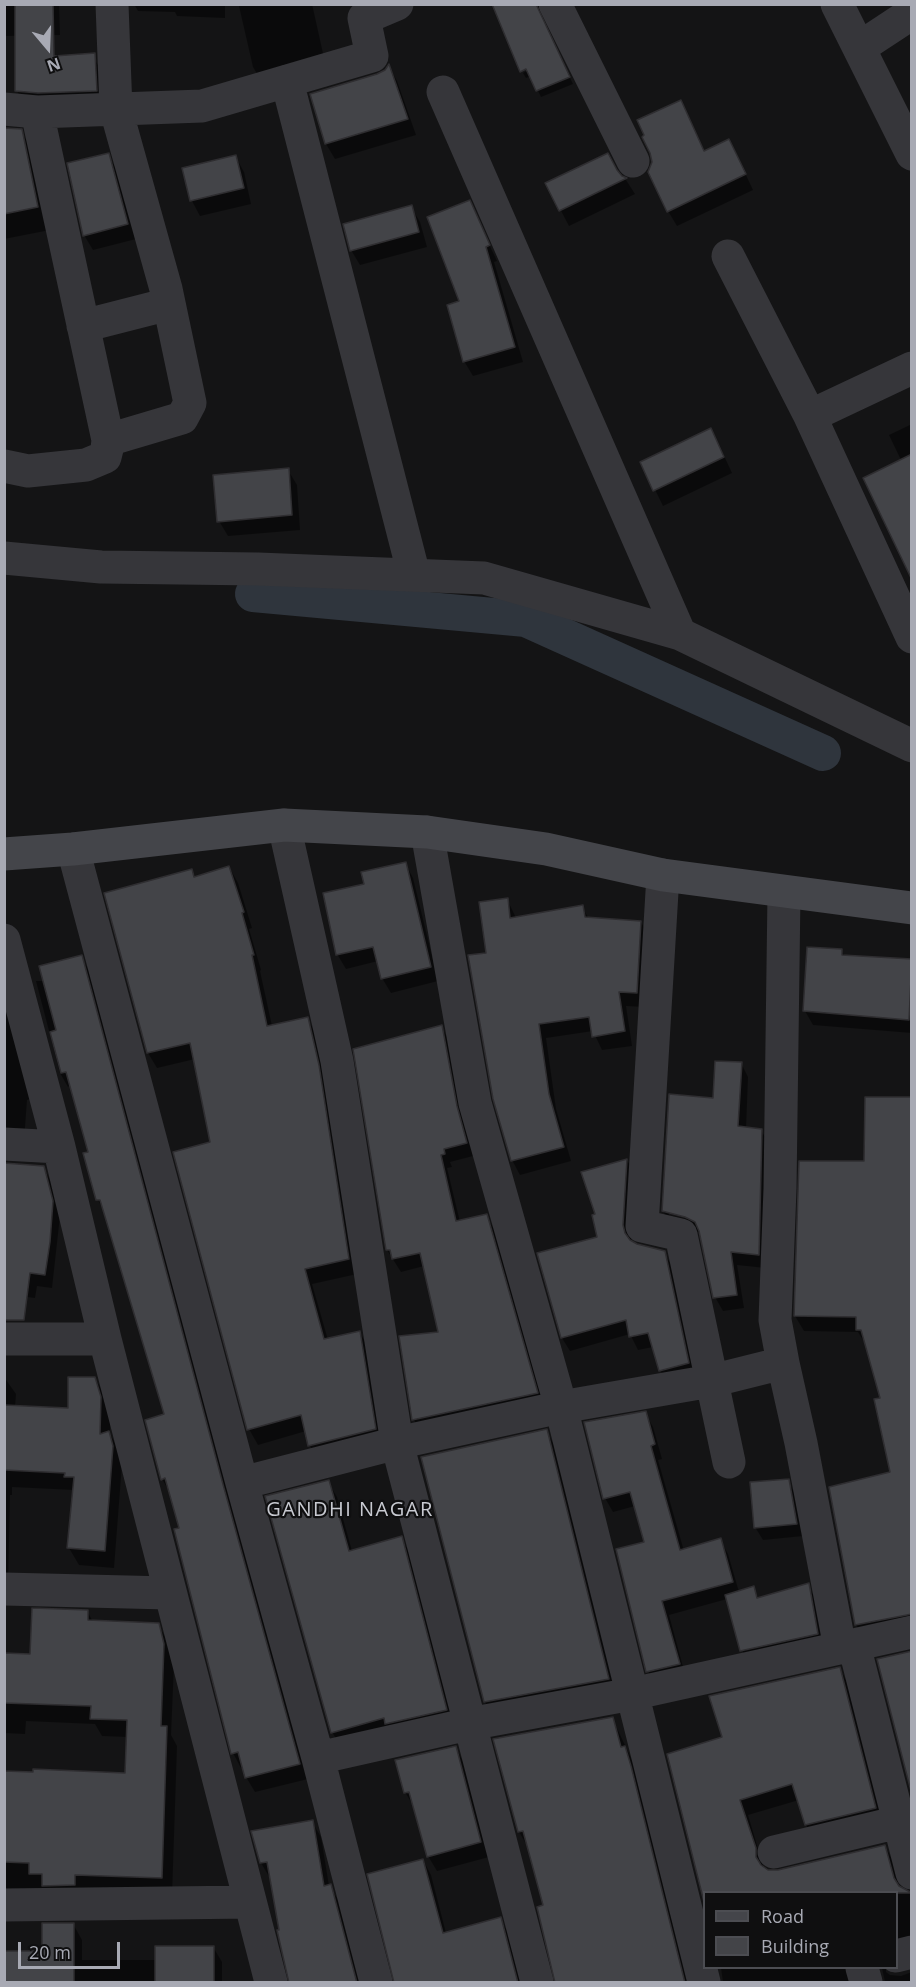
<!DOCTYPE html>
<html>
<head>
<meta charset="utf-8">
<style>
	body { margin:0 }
	#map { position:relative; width:916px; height:1987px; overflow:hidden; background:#141415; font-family:"Open Sans",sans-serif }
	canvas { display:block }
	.frame { position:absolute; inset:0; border:6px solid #a8aab4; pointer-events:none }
	.legend { position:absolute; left:703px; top:1891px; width:195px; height:78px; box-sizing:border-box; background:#0f0f10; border:2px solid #4c4d52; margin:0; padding:8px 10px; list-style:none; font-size:18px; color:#a8aab4 }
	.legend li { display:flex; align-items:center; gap:12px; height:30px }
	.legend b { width:30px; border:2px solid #4c4d52 }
	.north { position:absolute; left:18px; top:18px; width:60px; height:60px; -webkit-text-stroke:4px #0f0f10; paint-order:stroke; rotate:161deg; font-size:16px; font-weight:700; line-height:24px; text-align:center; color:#a8aab4 }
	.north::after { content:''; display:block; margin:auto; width:21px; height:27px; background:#a8aab4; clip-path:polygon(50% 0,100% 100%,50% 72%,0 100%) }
	.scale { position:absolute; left:18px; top:1942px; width:102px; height:27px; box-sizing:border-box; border:3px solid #a8aab4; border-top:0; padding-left:8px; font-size:18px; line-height:21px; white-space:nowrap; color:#a8aab4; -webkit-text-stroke:4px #0f0f10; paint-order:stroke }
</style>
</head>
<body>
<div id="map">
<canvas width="916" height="1987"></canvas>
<div class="frame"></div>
<ul class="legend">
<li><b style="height:8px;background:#44454a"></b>Road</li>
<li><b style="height:16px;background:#434448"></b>Building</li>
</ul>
<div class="north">N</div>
<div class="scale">20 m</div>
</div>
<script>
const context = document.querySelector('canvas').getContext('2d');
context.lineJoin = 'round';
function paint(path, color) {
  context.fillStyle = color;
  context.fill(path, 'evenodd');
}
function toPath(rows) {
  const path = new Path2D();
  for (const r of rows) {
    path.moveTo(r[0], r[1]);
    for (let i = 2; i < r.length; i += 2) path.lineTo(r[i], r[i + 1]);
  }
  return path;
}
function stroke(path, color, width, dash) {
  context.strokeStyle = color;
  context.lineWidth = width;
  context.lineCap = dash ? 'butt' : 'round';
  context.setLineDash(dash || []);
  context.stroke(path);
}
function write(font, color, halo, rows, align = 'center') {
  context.font = font + ' "Open Sans",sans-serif';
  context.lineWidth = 4.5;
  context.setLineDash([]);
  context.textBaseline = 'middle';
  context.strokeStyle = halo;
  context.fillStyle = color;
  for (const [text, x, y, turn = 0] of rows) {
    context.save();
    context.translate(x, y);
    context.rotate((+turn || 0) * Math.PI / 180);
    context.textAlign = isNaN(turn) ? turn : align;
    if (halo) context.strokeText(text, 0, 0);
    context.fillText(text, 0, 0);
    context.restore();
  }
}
const shadow = toPath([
	[4,4,59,4,60,35,4,36],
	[134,4,225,4,225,18,177,16,175,12,138,11],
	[247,4,312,4,326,67,262,82,253,67,239,6],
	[494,4,539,4,542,21,573,84,541,97,531,76,526,78,523,73,534,67],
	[94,58,106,79,108,111,29,112,17,91],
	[389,67,397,81,416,135,335,159,326,144,312,95,378,75],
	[681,102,705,152,737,156,753,190,677,226,668,211],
	[4,130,21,131,34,153,50,230,4,239],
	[108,155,117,170,136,239,93,250,84,235],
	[235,156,244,172,251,204,200,216,192,201,184,169],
	[621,177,626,180,635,194,569,226,547,184],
	[469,202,497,261,494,262,523,362,473,376,464,361,461,302],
	[411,207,420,222,427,247,360,265,351,250],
	[912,424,912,574,901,460,889,435],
	[719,445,732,473,663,506,642,463],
	[288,470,297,485,300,530,228,536,219,521],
	[405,863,413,878,438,981,391,993,382,978,378,961,346,969,337,954,365,885],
	[229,867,238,883,252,928,249,929,261,970,260,971,272,1026,307,1018,316,1034,357,1274,312,1284,328,1340,360,1333,369,1348,384,1444,319,1461,310,1446,306,1431,258,1445,249,1429,212,1143,195,1059,157,1068,148,1053,106,894,191,871,196,878],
	[507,899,516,918,582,907,589,919,641,922,649,936,645,1007,626,1006,632,1046,602,1050,593,1031,546,1038,556,1109,571,1161,520,1175,512,1160,487,954],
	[841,950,845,957,912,961,912,1033,813,1025,805,1011],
	[81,957,90,972,308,1779,255,1792,246,1777,244,1767,241,1768,233,1753,181,1529,171,1494,162,1479,166,1415,106,1215,98,1200,90,1153,70,1085,68,1087,60,1073,36,981,44,981],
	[4,1002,30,1099,27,1100,24,1141,4,1142],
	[441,1027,449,1040,473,1156,450,1162,452,1167,447,1168,460,1222,486,1216,494,1229,544,1406,421,1433,414,1420,401,1338,440,1334,424,1266,401,1272,387,1250],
	[741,1063,748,1077,746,1129,761,1130,769,1144,766,1268,737,1265,744,1308,723,1311,715,1297,702,1234,694,1230,671,1225,663,1211,715,1100],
	[669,1212,693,1217,692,1220,669,1215],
	[912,1099,912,1630,865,1640,856,1625,830,1488,892,1473,882,1399,866,1345,858,1332,804,1331,795,1316,801,1163,865,1163],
	[627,1160,634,1173,631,1242,664,1252,672,1266,696,1377,668,1384,660,1370,653,1347,638,1350,630,1334,570,1351,562,1338,539,1254,599,1238,597,1215],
	[43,1167,51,1181,60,1216,52,1288,37,1286,35,1298,4,1294],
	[4,1377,16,1394,15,1407,70,1409,95,1378,105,1396,110,1415,110,1434,119,1450,122,1464,114,1568,79,1565,69,1548,74,1490,12,1487,12,1495,10,1495,8,1589,4,1591],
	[645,1413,653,1427,662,1459,658,1460,684,1551,720,1540,728,1554,739,1592,753,1588,759,1599,808,1585,815,1598,824,1646,749,1663,742,1650,727,1599,669,1615,686,1678,656,1685,648,1671,646,1543,635,1506,613,1512,605,1498],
	[546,1431,555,1446,617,1694,494,1717,485,1702],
	[788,1481,795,1494,803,1536,763,1540,755,1527],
	[328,1482,337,1497,352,1551,401,1538,410,1553,454,1725,341,1747,332,1732],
	[87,1611,93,1622,158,1625,169,1643,174,1664,171,1735,177,1746,172,1896,4,1896,4,1772,127,1774,128,1737,102,1736,95,1724,26,1721,25,1734,4,1733,4,1655,32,1656],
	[840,1669,848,1684,884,1823,815,1840,806,1825,799,1800,748,1815,764,1869,768,1871,778,1872,885,1846,893,1861,900,1889,907,1893,912,1893,912,1950,896,1955,896,1892,704,1892,669,1755,724,1738],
	[612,1718,633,1762,689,1982,557,1982,545,1906,528,1847,519,1832,495,1740],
	[456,1748,464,1763,489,1857,437,1871,428,1856,414,1807,405,1792,397,1761],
	[415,1789,416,1791,407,1794,407,1791],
	[312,1822,321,1837,329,1886,339,1901,360,1982,291,1982,270,1878,261,1863],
	[423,1860,431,1875,446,1933,500,1919,509,1934,521,1982,396,1982],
	[73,1924,82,1940,82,1960,157,1960,213,1947,222,1962,222,1982,4,1982,43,1953],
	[721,1968,861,1968,852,1982,723,1982],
	[882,1968,886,1968,886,1972,890,1975,901,1976,912,1972,912,1982,885,1982]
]);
const canal = toPath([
	[253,594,526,619,823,753]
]);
const building = toPath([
	[15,4,53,4,54,56,95,53,97,91,38,93,15,91,15,4],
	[492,4,536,4,570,77,536,91,526,69,520,72,492,4],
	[389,64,408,119,325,144,310,94,377,74,385,70,389,64],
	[681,100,704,151,729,139,746,174,667,212,648,172,652,162,650,153,642,137,644,135,637,120,681,100],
	[4,128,22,129,38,207,4,214,4,128],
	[109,153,128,224,83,236,67,163,109,153],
	[608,153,617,170,622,176,627,178,559,211,545,183,608,153],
	[236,155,244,188,190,201,182,168,236,155],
	[470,200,490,245,486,247,515,347,463,362,447,305,459,301,427,217,470,200],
	[412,205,419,232,350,251,343,224,412,205],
	[711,428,724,457,653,491,640,462,711,428],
	[912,454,912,580,863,478,912,454],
	[289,468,292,515,217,522,213,475,289,468],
	[406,862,431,967,381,979,373,947,336,955,323,893,364,884,361,872,406,862],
	[229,866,244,912,242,913,254,955,252,955,267,1026,308,1017,319,1065,349,1259,305,1269,324,1339,360,1331,376,1429,308,1446,301,1415,247,1430,173,1152,210,1142,190,1043,147,1053,104,893,192,869,194,877,229,866],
	[508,898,510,918,583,905,585,917,641,921,637,993,619,992,625,1031,592,1037,589,1017,539,1024,549,1094,564,1147,511,1161,493,1099,468,955,486,953,479,902,508,898],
	[807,947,842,949,842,955,912,959,909,1020,803,1011,807,947],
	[82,955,224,1488,300,1764,245,1778,238,1752,231,1754,174,1529,179,1528,165,1478,161,1480,145,1420,164,1414,100,1200,96,1200,83,1153,88,1152,66,1072,61,1073,50,1032,56,1030,39,966,82,955],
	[442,1025,457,1106,467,1143,444,1149,445,1154,441,1155,456,1221,487,1214,538,1393,412,1420,399,1336,438,1332,420,1253,392,1259,390,1250,386,1250,353,1049,442,1025],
	[715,1061,742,1062,738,1126,762,1129,759,1255,731,1252,737,1295,713,1298,699,1231,695,1222,685,1217,662,1211,669,1094,713,1098,715,1061],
	[865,1097,912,1097,912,1614,855,1625,829,1487,890,1472,874,1399,880,1398,861,1330,856,1330,856,1317,794,1316,799,1161,864,1161,865,1097],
	[627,1159,623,1225,625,1233,630,1240,637,1244,665,1251,689,1363,659,1371,648,1333,629,1337,626,1320,561,1338,537,1253,597,1237,592,1215,595,1214,581,1172,627,1159],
	[4,1163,44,1166,53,1201,50,1242,45,1275,30,1273,24,1320,4,1320,4,1163],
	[68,1377,95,1377,101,1397,100,1434,109,1431,113,1446,105,1551,67,1548,74,1477,64,1477,65,1473,4,1470,4,1405,68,1408,68,1377],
	[646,1411,655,1444,651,1446,680,1550,721,1538,733,1582,662,1601,680,1664,646,1672,616,1549,644,1542,630,1492,603,1499,584,1422,646,1411],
	[547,1429,609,1679,484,1702,421,1457,547,1429],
	[789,1479,797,1524,754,1528,750,1482,789,1479],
	[329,1480,349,1551,402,1536,447,1710,385,1724,384,1718,331,1733,265,1496,329,1480],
	[809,1583,818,1634,740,1651,725,1595,754,1586,757,1598,809,1583],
	[32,1608,88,1610,88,1620,159,1623,164,1644,161,1726,167,1726,162,1878,75,1875,75,1885,42,1886,42,1874,29,1874,29,1863,4,1862,4,1771,33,1772,33,1769,125,1773,127,1720,90,1719,91,1706,4,1703,4,1653,30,1654,32,1608],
	[912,1651,912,1795,877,1659,912,1651],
	[840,1667,876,1808,805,1825,792,1784,740,1800,756,1848,756,1857,761,1865,768,1870,778,1870,885,1845,894,1878,899,1886,912,1893,705,1893,705,1906,667,1754,722,1737,709,1696,840,1667],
	[613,1717,621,1747,625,1746,631,1766,685,1983,555,1983,537,1907,543,1905,523,1831,518,1832,493,1739,613,1717],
	[456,1746,481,1842,427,1857,409,1792,404,1793,395,1760,456,1746],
	[313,1820,324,1886,331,1884,357,1983,289,1983,277,1930,279,1930,267,1862,260,1863,251,1831,313,1820],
	[423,1859,443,1933,501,1917,518,1983,394,1983,367,1874,423,1859],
	[42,1923,74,1923,74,1983,4,1983,4,1951,42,1951,42,1923],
	[155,1946,214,1946,214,1983,155,1983,155,1946]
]);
const street = toPath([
	[555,4,633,161],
	[837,4,912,154],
	[859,48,912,13],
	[287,81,414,575],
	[443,92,680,634],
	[4,109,37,112,202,106,372,56,364,18,397,4],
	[728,256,810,416],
	[83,326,169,304],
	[912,368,810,416,912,637],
	[108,440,182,418,190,403,166,289,116,110,112,4],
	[4,466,28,471,86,465,105,457,107,449,108,440,37,112],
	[4,558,101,567,258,569,484,578,680,634,912,746],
	[284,825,337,1061,397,1443,537,1982],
	[427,832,475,1103,561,1407,704,1982],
	[73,849,242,1483,318,1758,376,1982],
	[663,875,642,1226,681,1235,729,1462],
	[4,940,59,1147,105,1339,271,1982],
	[4,1144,59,1147],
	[4,1339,105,1339],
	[783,1363,775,1320,780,1189,784,893],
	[242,1483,397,1443,561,1407,711,1381,783,1363,801,1443,840,1648],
	[4,1589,169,1593],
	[854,1645,912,1873],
	[318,1758,469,1724,632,1694,912,1632],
	[774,1852,899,1822],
	[4,1905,250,1902],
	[896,1956,912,1952],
	[862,1968,866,1982]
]);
const secondary = toPath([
	[4,854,73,849,284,825,427,832,546,849,663,875,912,908]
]);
const neighbourhoodNames = [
	["GANDHI NAGAR",350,1510]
];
paint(shadow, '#0007');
stroke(canal, '#2f353d', 36);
paint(building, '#434448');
stroke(building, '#2f2e31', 1.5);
stroke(street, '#36363a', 33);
stroke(secondary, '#44454a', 33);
context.letterSpacing = '1.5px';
write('20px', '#c8cad1', '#0f0f10', neighbourhoodNames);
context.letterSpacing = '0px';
</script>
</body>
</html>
